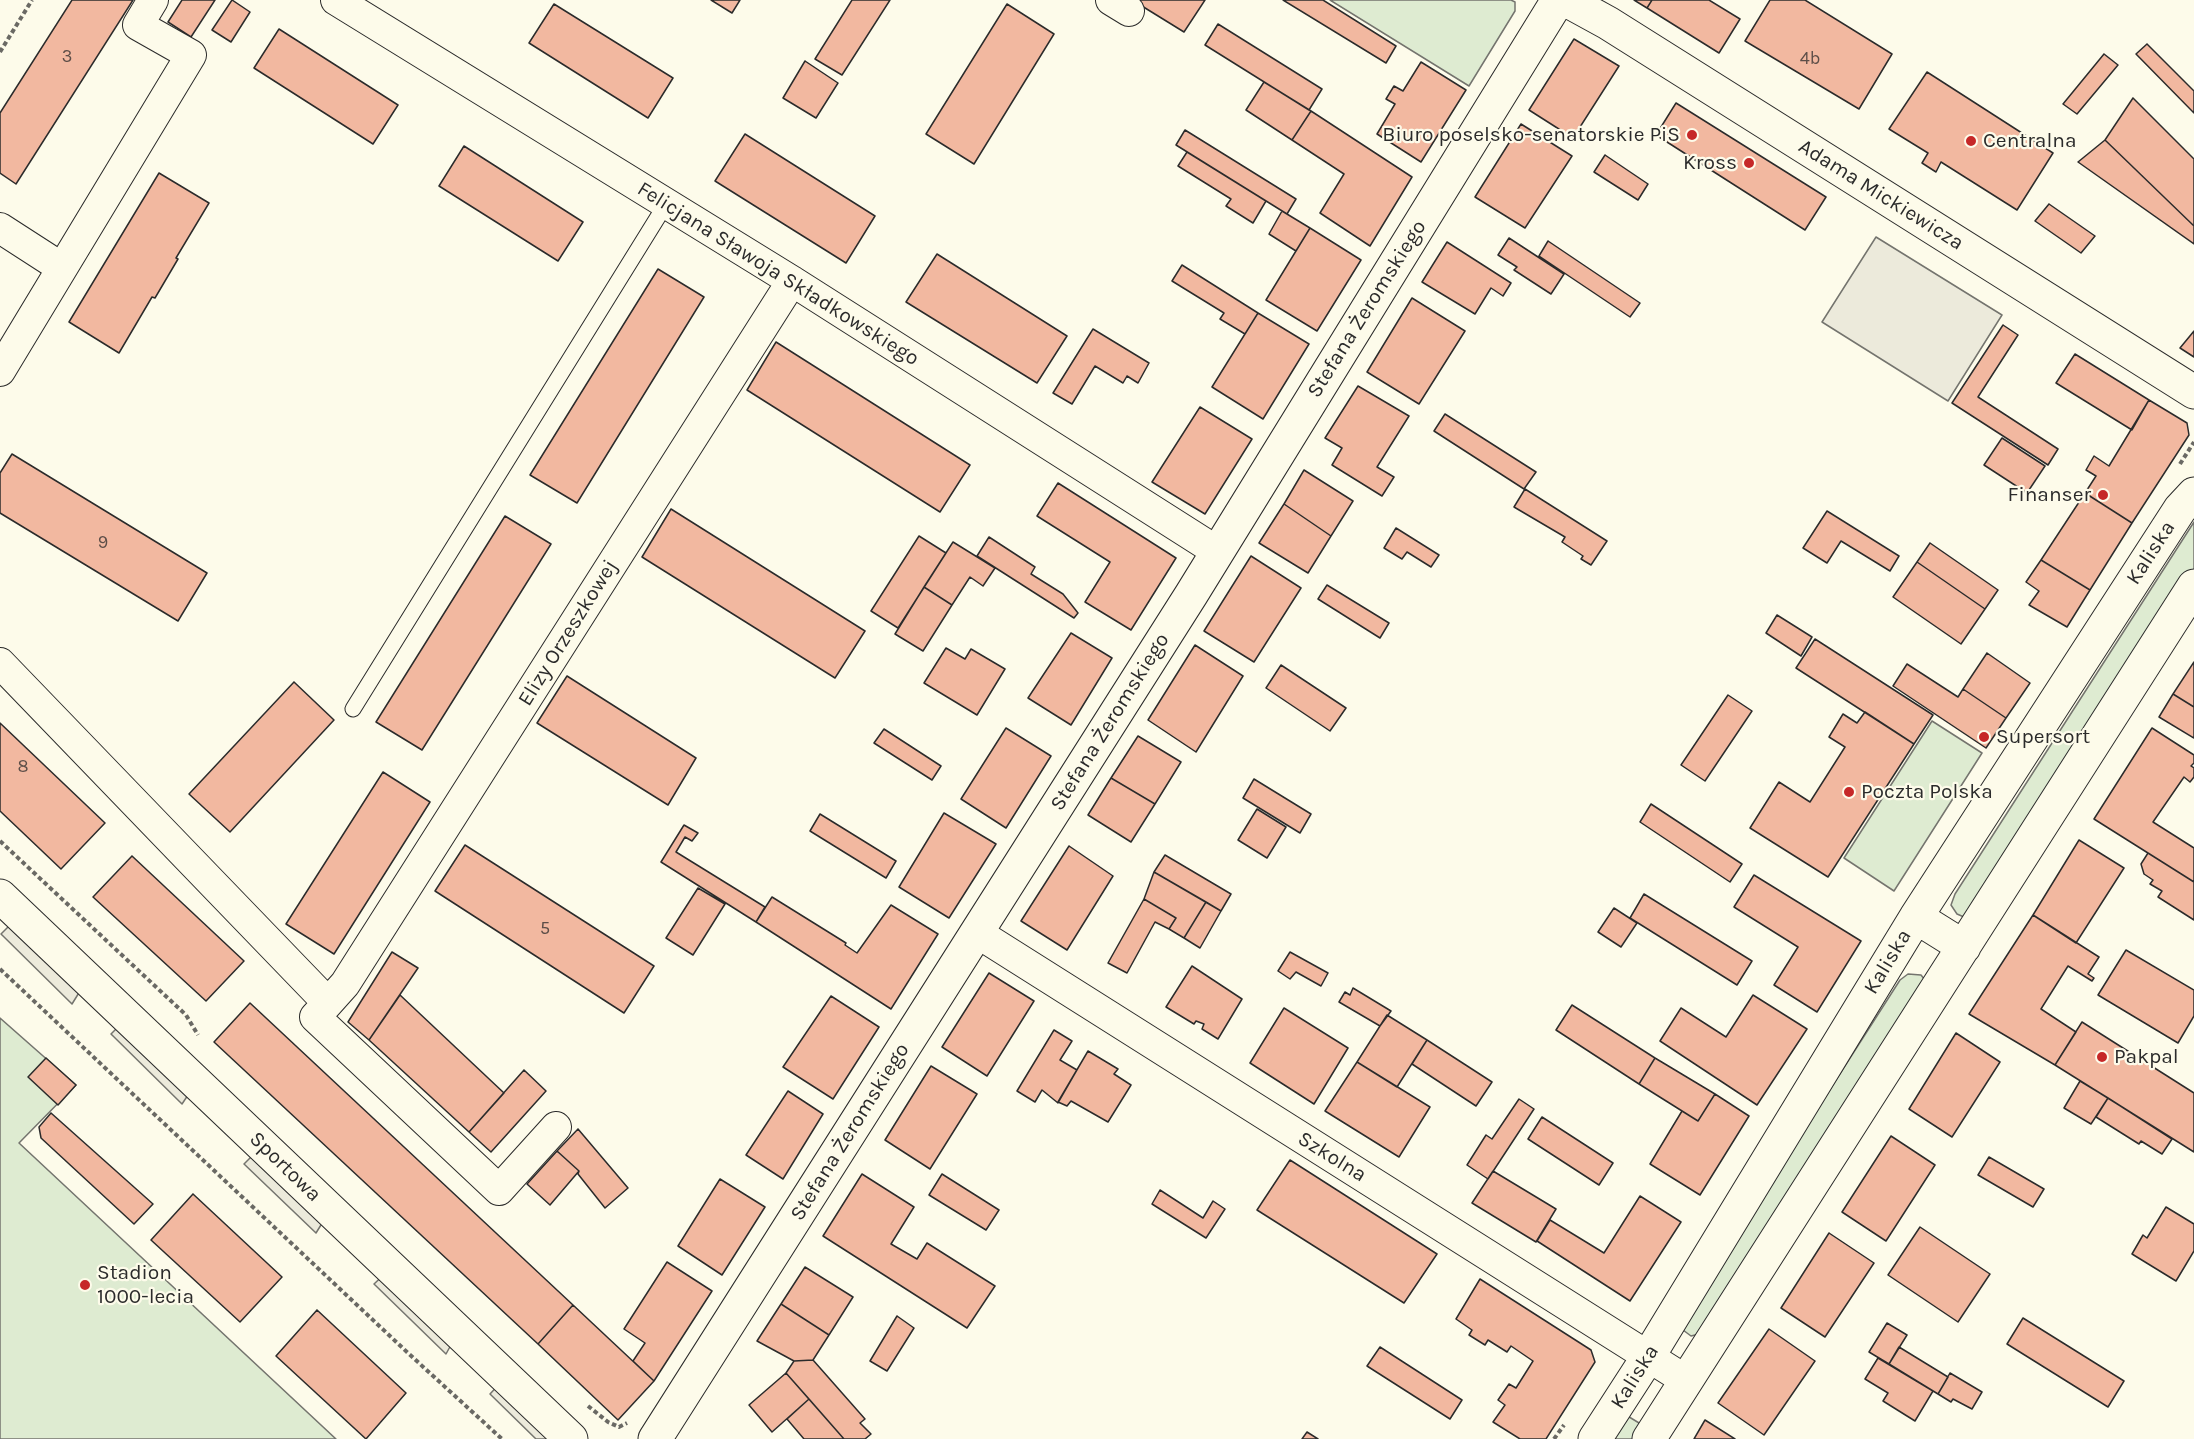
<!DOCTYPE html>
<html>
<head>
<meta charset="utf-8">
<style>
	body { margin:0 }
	canvas { display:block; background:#fdfbea }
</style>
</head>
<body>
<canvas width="2194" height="1439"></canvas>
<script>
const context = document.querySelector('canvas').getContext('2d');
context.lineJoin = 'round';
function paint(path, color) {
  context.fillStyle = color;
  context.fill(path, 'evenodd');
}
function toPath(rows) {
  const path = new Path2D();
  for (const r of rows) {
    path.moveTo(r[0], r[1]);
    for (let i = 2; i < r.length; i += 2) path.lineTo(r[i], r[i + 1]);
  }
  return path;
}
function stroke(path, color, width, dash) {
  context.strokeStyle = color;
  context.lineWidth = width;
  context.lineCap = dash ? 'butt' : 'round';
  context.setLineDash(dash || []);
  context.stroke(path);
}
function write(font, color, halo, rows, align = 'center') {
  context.font = font + ' Karla,sans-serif';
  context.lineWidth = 4.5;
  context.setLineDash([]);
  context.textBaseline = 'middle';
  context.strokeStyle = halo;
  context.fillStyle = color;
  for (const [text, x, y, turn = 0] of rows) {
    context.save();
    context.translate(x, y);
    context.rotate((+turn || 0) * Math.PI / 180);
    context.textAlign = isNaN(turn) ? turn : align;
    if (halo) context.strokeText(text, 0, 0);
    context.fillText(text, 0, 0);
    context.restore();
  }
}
const green = toPath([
	[1330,0,1511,0,1515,2,1515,11,1469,86,1330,0],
	[2194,522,2194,572,1964,917,1957,914,1951,905,1955,894,2194,522],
	[1932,721,1982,753,1894,891,1844,858,1932,721],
	[1908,974,1921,975,1925,980,1699,1334,1691,1336,1683,1330,1686,1314,1900,980,1908,974],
	[0,1018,76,1085,19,1143,336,1439,0,1439,0,1018],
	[1621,1412,1644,1426,1636,1439,1604,1439,1621,1412]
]);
const parking = toPath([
	[1876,237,2002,315,1948,401,1822,322,1876,237],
	[17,918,85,983,72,1004,1,934,17,918],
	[127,1018,196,1083,182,1104,111,1034,127,1018],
	[261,1147,329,1212,316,1233,244,1164,261,1147],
	[391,1268,458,1332,446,1354,374,1284,391,1268],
	[506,1377,571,1439,536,1439,490,1394,506,1377]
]);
const building = toPath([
	[72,0,133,0,16,184,0,173,0,113,72,0],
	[182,0,215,0,191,37,168,22,182,0],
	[232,0,250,12,231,42,212,30,232,0],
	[711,0,740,0,732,13,711,0],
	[852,0,890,0,842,75,815,59,852,0],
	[1139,0,1205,0,1184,32,1137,3,1139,0],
	[1283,0,1323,0,1396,46,1386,63,1283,0],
	[1634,0,1652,0,1647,8,1634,0],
	[1652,0,1709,0,1740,19,1719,53,1647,8,1652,0],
	[1770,0,1805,0,1892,54,1859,109,1745,41,1770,0],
	[554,4,673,78,648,118,529,43,554,4],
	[1007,4,1054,34,974,164,926,134,1007,4],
	[1218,24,1322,89,1309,110,1205,45,1218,24],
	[279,29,398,105,373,144,254,68,279,29],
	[1574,39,1619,66,1573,138,1529,110,1574,39],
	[2147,44,2194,91,2194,113,2136,54,2147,44],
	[2104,54,2118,65,2077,114,2063,104,2104,54],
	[805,61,838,83,816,118,783,98,805,61],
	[1421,62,1466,90,1421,162,1377,134,1395,104,1386,99,1394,86,1403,91,1421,62],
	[1927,72,2053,153,2017,210,1941,162,1936,172,1922,163,1928,153,1889,129,1927,72],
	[1264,82,1311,111,1292,140,1246,110,1264,82],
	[2133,98,2194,159,2194,226,2105,140,2133,98],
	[1676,103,1826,197,1805,230,1656,135,1676,103],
	[1311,111,1412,177,1370,246,1320,213,1344,174,1292,140,1311,111],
	[1521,124,1572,156,1525,228,1475,197,1521,124],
	[1185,130,1296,199,1287,214,1176,145,1185,130],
	[745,134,875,216,846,263,715,181,745,134],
	[2105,140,2194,226,2194,244,2078,162,2105,140],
	[464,146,583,222,558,261,439,186,464,146],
	[1187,152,1266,201,1253,223,1226,206,1231,199,1178,166,1187,152],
	[1605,155,1648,184,1638,200,1594,172,1605,155],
	[159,173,209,203,176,258,178,259,155,298,152,297,119,353,69,322,159,173],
	[2049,204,2095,236,2081,253,2035,221,2049,204],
	[1282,211,1310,228,1296,251,1269,234,1282,211],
	[1310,228,1361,260,1317,331,1266,300,1310,228],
	[1509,238,1564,274,1551,294,1514,270,1517,267,1498,255,1509,238],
	[1548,241,1640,303,1630,317,1539,256,1548,241],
	[1447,242,1511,283,1503,296,1491,288,1475,314,1422,282,1447,242],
	[937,254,1067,336,1037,383,906,302,937,254],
	[1182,265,1258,313,1245,334,1220,319,1224,313,1172,281,1182,265],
	[658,269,704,297,577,503,530,475,658,269],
	[1412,298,1465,331,1419,404,1367,372,1412,298],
	[1258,313,1309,344,1263,419,1212,387,1258,313],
	[2003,325,2018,335,1978,397,2058,449,2048,465,1952,403,2003,325],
	[1093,329,1149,363,1138,383,1127,376,1123,383,1095,366,1072,404,1053,393,1093,329],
	[2194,331,2194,357,2180,348,2194,331],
	[776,342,970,465,940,512,747,390,776,342],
	[2075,354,2149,400,2132,430,2056,383,2075,354],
	[1358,386,1409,416,1377,467,1394,477,1382,496,1332,465,1342,448,1325,438,1358,386],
	[2149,400,2187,423,2189,435,2132,523,2085,493,2096,476,2086,470,2094,456,2109,466,2149,400],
	[1200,407,1252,439,1205,514,1152,482,1200,407],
	[1445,414,1536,472,1524,489,1434,431,1445,414],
	[2002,438,2045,466,2027,493,1984,465,2002,438],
	[12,454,207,573,178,621,0,513,0,473,12,454],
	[1304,470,1353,501,1331,536,1284,504,1304,470],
	[1058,483,1176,558,1131,630,1085,602,1110,562,1037,516,1058,483],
	[1525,489,1607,541,1591,565,1581,559,1583,556,1562,542,1565,537,1514,507,1525,489],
	[2085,493,2132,523,2090,590,2041,560,2085,493],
	[1284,504,1331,536,1308,573,1259,543,1284,504],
	[671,509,865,631,835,678,642,557,671,509],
	[1827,511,1899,556,1890,571,1841,541,1827,563,1803,548,1827,511],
	[505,516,551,544,422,750,376,722,505,516],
	[1396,528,1439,555,1431,567,1407,552,1402,559,1384,548,1396,528],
	[919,536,946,553,898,628,871,611,919,536],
	[989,537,1035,567,1031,574,1063,594,1078,613,1074,618,977,556,989,537],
	[953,542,995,568,983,586,970,577,952,605,924,587,953,542],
	[1930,543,1998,590,1985,609,1917,562,1930,543],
	[1251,556,1301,588,1254,662,1204,631,1251,556],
	[2041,560,2090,590,2067,627,2029,605,2039,591,2026,582,2041,560],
	[1917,562,1985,609,1961,644,1893,597,1917,562],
	[1327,585,1389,623,1380,638,1318,599,1327,585],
	[924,587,952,605,923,651,895,634,924,587],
	[1777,615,1812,637,1801,656,1766,633,1777,615],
	[1071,633,1112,658,1071,725,1028,698,1071,633],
	[1815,639,1933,715,1914,744,1796,668,1815,639],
	[1195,645,1243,676,1196,752,1148,720,1195,645],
	[946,648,965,659,971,649,1005,669,977,715,924,683,946,648],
	[1987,653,2030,683,2006,718,1963,689,1987,653],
	[2194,662,2194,707,2173,694,2194,662],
	[1907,664,1958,697,1963,689,2006,718,1986,748,1893,686,1907,664],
	[1281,665,1346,708,1330,731,1266,688,1281,665],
	[567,676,696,758,668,805,537,723,567,676],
	[294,682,334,720,230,832,189,794,294,682],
	[2173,694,2194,707,2194,738,2159,717,2173,694],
	[1728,695,1752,711,1705,781,1681,765,1728,695],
	[1865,712,1914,744,1828,877,1750,828,1779,782,1810,802,1845,747,1829,737,1843,714,1857,723,1865,712],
	[0,723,105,823,61,869,0,811,0,723],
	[1006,728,1051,756,1006,828,961,799,1006,728],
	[2152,728,2194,755,2194,763,2191,766,2194,768,2194,777,2190,782,2184,777,2153,822,2194,848,2194,882,2094,819,2152,728],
	[884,729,941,766,932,780,874,743,884,729],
	[1138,736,1181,762,1155,804,1111,778,1138,736],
	[383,772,430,802,334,954,286,924,383,772],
	[1111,778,1155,804,1131,842,1088,815,1111,778],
	[1254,779,1311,814,1300,833,1243,798,1254,779],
	[1651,804,1742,864,1730,882,1640,822,1651,804],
	[1257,809,1286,827,1267,858,1238,840,1257,809],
	[944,813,996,844,949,918,899,887,944,813],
	[820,814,896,861,886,878,810,831,820,814],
	[684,825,698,833,692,841,685,837,676,852,765,907,756,922,661,862,684,825],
	[2079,840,2124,868,2076,943,2033,915,2079,840],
	[465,845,654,966,624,1013,435,891,465,845],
	[1069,846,1113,876,1067,950,1021,921,1069,846],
	[2148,853,2194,882,2194,920,2158,897,2162,891,2150,884,2153,880,2144,874,2141,864,2148,853],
	[1165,855,1231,894,1221,911,1154,872,1165,855],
	[132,856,244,961,206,1001,93,897,132,856],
	[1154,872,1206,902,1184,938,1169,929,1176,918,1144,899,1154,872],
	[1754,875,1861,941,1817,1012,1774,985,1798,947,1734,907,1754,875],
	[698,888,725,904,693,955,666,938,698,888],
	[1644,894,1752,961,1737,985,1630,918,1644,894],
	[772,897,846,943,845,945,857,953,891,905,938,934,891,1009,756,922,772,897],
	[1144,899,1176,918,1169,929,1155,922,1127,973,1108,963,1144,899],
	[1206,902,1221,911,1200,948,1184,938,1206,902],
	[1614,908,1637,923,1621,947,1598,932,1614,908],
	[2033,915,2099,957,2088,974,2094,978,2092,981,2068,966,2041,1009,2076,1032,2055,1065,1969,1014,2033,915],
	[2126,950,2194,990,2194,1016,2178,1043,2098,995,2126,950],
	[392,952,418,968,369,1040,348,1022,392,952],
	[1290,952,1328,973,1321,986,1296,972,1290,979,1278,971,1290,952],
	[1192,966,1242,999,1218,1039,1202,1029,1204,1024,1196,1021,1194,1024,1166,1007,1192,966],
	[989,973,1034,1001,987,1076,942,1047,989,973],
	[1353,988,1391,1011,1380,1026,1339,1002,1345,992,1350,995,1353,988],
	[400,995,504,1093,469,1132,369,1040,400,995],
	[1753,995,1807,1029,1757,1105,1660,1041,1681,1008,1726,1037,1753,995],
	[831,996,879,1027,833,1099,783,1067,831,996],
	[250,1003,573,1305,538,1344,214,1042,250,1003],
	[1572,1005,1655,1058,1639,1084,1556,1030,1572,1005],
	[1284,1008,1348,1048,1314,1104,1250,1063,1284,1008],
	[1387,1015,1427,1040,1397,1087,1357,1062,1387,1015],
	[2082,1022,2194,1093,2194,1152,2055,1065,2082,1022],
	[1054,1030,1072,1041,1060,1060,1077,1070,1058,1103,1042,1090,1035,1102,1017,1091,1054,1030],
	[1956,1033,2000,1062,1952,1137,1909,1109,1956,1033],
	[1427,1040,1492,1082,1476,1106,1412,1064,1427,1040],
	[1088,1051,1118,1069,1114,1074,1131,1085,1108,1122,1071,1101,1067,1106,1058,1102,1088,1051],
	[46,1058,76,1085,58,1105,28,1077,46,1058],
	[1655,1058,1715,1094,1698,1121,1639,1084,1655,1058],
	[1357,1062,1430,1107,1399,1157,1325,1111,1357,1062],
	[931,1066,977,1094,930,1169,885,1140,931,1066],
	[524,1070,546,1091,491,1152,469,1132,524,1070],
	[2080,1081,2108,1098,2091,1124,2064,1108,2080,1081],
	[788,1091,823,1114,783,1179,746,1155,788,1091],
	[1715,1094,1749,1116,1700,1195,1650,1164,1682,1111,1698,1121,1715,1094],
	[2108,1098,2172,1139,2162,1154,2141,1141,2139,1144,2096,1117,2108,1098],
	[1519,1099,1534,1109,1488,1179,1467,1165,1486,1135,1492,1139,1519,1099],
	[51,1113,153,1204,134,1224,41,1138,39,1127,51,1113],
	[1542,1117,1613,1163,1599,1185,1528,1139,1542,1117],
	[578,1129,628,1188,605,1208,578,1174,579,1171,557,1151,578,1129],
	[1891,1136,1935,1165,1886,1241,1842,1212,1891,1136],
	[557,1151,579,1171,550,1205,527,1184,557,1151],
	[1989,1157,2044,1189,2033,1207,1978,1175,1989,1157],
	[1290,1160,1437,1254,1404,1303,1257,1210,1290,1160],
	[1493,1171,1556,1209,1536,1242,1472,1203,1493,1171],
	[862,1174,914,1207,891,1244,917,1259,927,1243,995,1286,967,1328,823,1236,862,1174],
	[942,1174,999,1210,986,1230,929,1195,942,1174],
	[720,1179,765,1207,722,1275,678,1246,720,1179],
	[1160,1190,1203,1218,1213,1201,1225,1209,1206,1238,1152,1204,1160,1190],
	[193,1194,282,1277,240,1322,151,1240,193,1194],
	[1640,1196,1681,1222,1630,1301,1537,1241,1550,1220,1604,1253,1640,1196],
	[2166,1207,2194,1224,2194,1251,2176,1281,2132,1254,2143,1235,2147,1238,2166,1207],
	[1920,1227,1990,1274,1958,1322,1888,1275,1920,1227],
	[1829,1233,1874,1263,1825,1337,1781,1308,1829,1233],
	[667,1262,712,1291,654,1381,633,1361,645,1343,624,1329,667,1262],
	[805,1267,853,1297,829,1335,781,1304,805,1267],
	[1480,1279,1591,1350,1595,1362,1546,1439,1520,1439,1493,1422,1505,1405,1498,1400,1509,1384,1516,1388,1533,1361,1511,1346,1507,1352,1488,1340,1485,1345,1469,1335,1472,1330,1456,1319,1480,1279],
	[781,1304,829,1335,813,1360,794,1361,757,1341,781,1304],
	[573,1305,654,1381,618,1420,538,1344,573,1305],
	[317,1310,406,1393,366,1439,276,1356,317,1310],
	[897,1316,914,1328,887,1371,870,1361,897,1316],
	[2023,1318,2124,1381,2108,1407,2007,1344,2023,1318],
	[1887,1323,1907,1335,1889,1364,1869,1352,1887,1323],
	[1769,1329,1815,1361,1764,1435,1718,1403,1769,1329],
	[1380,1347,1462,1400,1450,1419,1367,1366,1380,1347],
	[1899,1347,1948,1377,1938,1394,1889,1364,1899,1347],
	[1878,1358,1933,1391,1915,1421,1883,1401,1888,1393,1865,1379,1878,1358],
	[813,1360,865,1419,860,1423,871,1434,865,1439,844,1439,786,1373,794,1361,813,1360],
	[786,1373,809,1399,772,1432,749,1405,786,1373],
	[1950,1373,1982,1392,1972,1409,1953,1399,1951,1402,1938,1394,1950,1373],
	[809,1399,844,1439,804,1439,787,1419,809,1399],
	[1705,1420,1735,1439,1694,1439,1705,1420],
	[1307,1432,1318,1439,1302,1439,1307,1432]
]);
const path = toPath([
	[0,52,32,0],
	[2180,464,2194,442],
	[0,841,186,1015,198,1035],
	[0,969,408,1353,502,1439],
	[588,1406,608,1422,619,1427,627,1423],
	[1554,1439,1564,1425]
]);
const lane = toPath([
	[353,709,666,204]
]);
const street = toPath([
	[336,0,792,281,1218,552],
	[1111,0,1129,11],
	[0,228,62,268],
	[0,371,191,55,138,25,153,0],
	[0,663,328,1003,345,984,792,281],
	[976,932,1687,1381],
	[328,1003,315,1017,499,1190,556,1127]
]);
const secondary = toPath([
	[1566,0,1608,23,2194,392],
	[0,896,571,1439],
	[1916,917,1964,947],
	[655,1439,1191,595,1558,0],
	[1595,1439,1648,1357,1916,917,2180,509,2194,494],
	[1649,1439,2194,586]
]);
const markers = [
	[1692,135,6,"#c62828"],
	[1971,141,6,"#c62828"],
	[1749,163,6,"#c62828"],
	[2103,495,6,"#c62828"],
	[1984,737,6,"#c62828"],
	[1849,792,6,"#c62828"],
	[2102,1057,6,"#c62828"],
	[85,1285,6,"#c62828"]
];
const numberNames = [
	["3",67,57],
	["4b",1810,59],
	["9",103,543],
	["8",23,767],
	["5",545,929]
];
const poiNames = [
	["Biuro poselsko-senatorskie PiS",1680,135,"right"],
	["Centralna",1983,141],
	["Kross",1737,163,"right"],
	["Finanser",2091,495,"right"],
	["Supersort",1996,737],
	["Poczta Polska",1861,792],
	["Pakpal",2114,1057],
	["Stadion",97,1273],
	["1000-lecia",97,1297]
];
const streetNames = [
	["Adama Mickiewicza",1881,195,32],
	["Felicjana Sławoja Składkowskiego",778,274,32],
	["Stefana Żeromskiego",1367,309,-58],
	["Kaliska",2151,553,-57],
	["Elizy Orzeszkowej",568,633,-58],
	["Stefana Żeromskiego",1110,722,-58],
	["Kaliska",1888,962,-59],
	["Stefana Żeromskiego",850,1132,-58],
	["Szkolna",1332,1157,32],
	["Sportowa",285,1167,44],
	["Kaliska",1635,1377,-58]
];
paint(green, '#deebd1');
stroke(green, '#74746e', 1.5);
paint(parking, '#eceadb');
stroke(parking, '#74746e', 1.5);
paint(building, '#f2b8a0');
stroke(building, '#2b2b2b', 1.5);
stroke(lane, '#2b2b2b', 17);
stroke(street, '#2b2b2b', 32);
stroke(secondary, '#2b2b2b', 35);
stroke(path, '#6a6964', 4, [4.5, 3]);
stroke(lane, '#fdfbea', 15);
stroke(street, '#fdfbea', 30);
stroke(secondary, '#fdfbea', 33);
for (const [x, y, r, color] of markers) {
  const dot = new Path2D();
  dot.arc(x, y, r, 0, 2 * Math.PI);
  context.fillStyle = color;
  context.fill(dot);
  stroke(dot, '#fdfbea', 2);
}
write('18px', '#5d4e48', null, numberNames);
write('21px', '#2b2b2b', '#fdfbea', poiNames, 'left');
write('21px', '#2b2b2b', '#fdfbea', streetNames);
</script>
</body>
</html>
